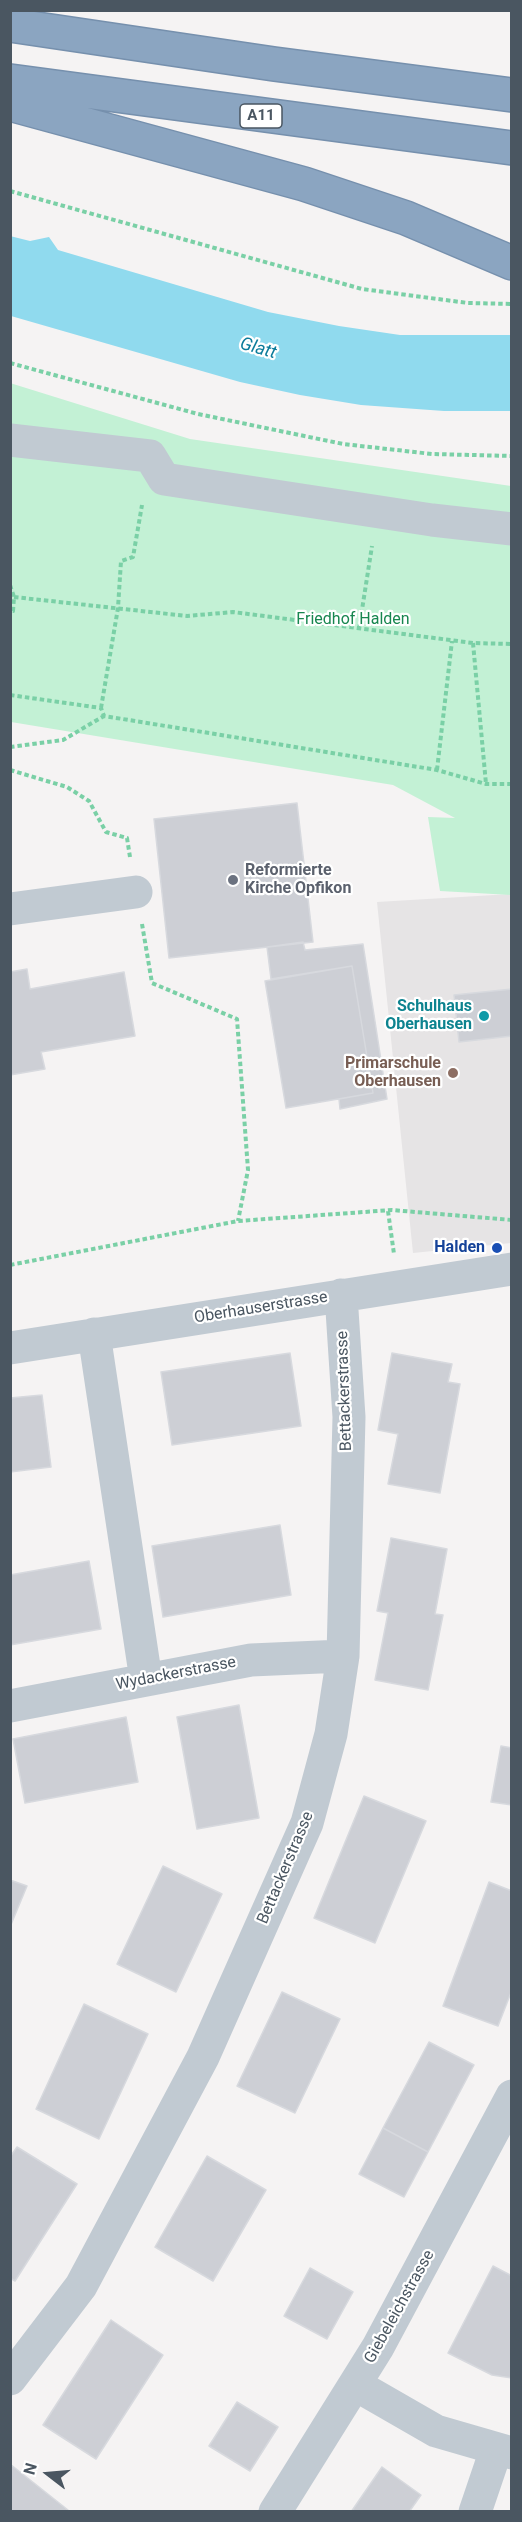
<!DOCTYPE html>
<html>
<head>
<meta charset="utf-8">
<style>
	body { margin:0 }
	#map { position:relative; width:522px; height:2522px; overflow:hidden; background:#f5f3f3; font-family:Roboto,sans-serif }
	canvas { display:block }
	.frame { position:absolute; inset:0; border:12px solid #4a5661; pointer-events:none }
	.north { position:absolute; left:18px; top:2444px; width:60px; height:60px; -webkit-text-stroke:4px #fff; paint-order:stroke; rotate:286deg; font-size:16px; font-weight:700; line-height:24px; text-align:center; color:#4a5661 }
	.north::after { content:''; display:block; margin:auto; width:21px; height:27px; background:#4a5661; clip-path:polygon(50% 0,100% 100%,50% 72%,0 100%) }
</style>
</head>
<body>
<div id="map">
<canvas width="522" height="2522"></canvas>
<div class="frame"></div>
<div class="north">N</div>
</div>
<script>
const context = document.querySelector('canvas').getContext('2d');
context.lineJoin = 'round';
function paint(path, color) {
  context.fillStyle = color;
  context.fill(path, 'evenodd');
}
function toPath(rows) {
  const path = new Path2D();
  for (const r of rows) {
    path.moveTo(r[0], r[1]);
    for (let i = 2; i < r.length; i += 2) path.lineTo(r[i], r[i + 1]);
  }
  return path;
}
function stroke(path, color, width, dash) {
  context.strokeStyle = color;
  context.lineWidth = width;
  context.lineCap = dash ? 'butt' : 'round';
  context.setLineDash(dash || []);
  context.stroke(path);
}
function write(font, color, halo, rows, align = 'center') {
  context.font = font + ' Roboto,sans-serif';
  context.lineWidth = 4.5;
  context.setLineDash([]);
  context.textBaseline = 'middle';
  context.strokeStyle = halo;
  context.fillStyle = color;
  for (const [text, x, y, turn = 0] of rows) {
    context.save();
    context.translate(x, y);
    context.rotate((+turn || 0) * Math.PI / 180);
    context.textAlign = isNaN(turn) ? turn : align;
    if (halo) context.strokeText(text, 0, 0);
    context.fillText(text, 0, 0);
    context.restore();
  }
}
const education = toPath([
	[511,894,511,1243,413,1253,377,902]
]);
const green = toPath([
	[10,383,190,439,511,486,511,895,440,891,428,817,455,818,393,785,11,722]
]);
const water = toPath([
	[10,236,30,241,49,237,58,250,268,312,339,326,400,335,511,335,511,411,444,411,361,405,300,395,240,382,11,316]
]);
const building = toPath([
	[297,803,313,942,169,958,154,819,297,803],
	[303,942,305,950,363,944,387,1099,340,1109,339,1099,373,1093,352,966,271,979,267,947,303,942],
	[352,966,373,1093,286,1108,265,981,352,966],
	[27,969,30,989,124,972,135,1036,41,1052,45,1069,10,1075,10,972,27,969],
	[512,989,512,1036,459,1042,454,995,512,989],
	[290,1353,301,1426,172,1445,161,1372,290,1353],
	[392,1353,452,1364,448,1382,460,1384,440,1493,388,1484,398,1434,378,1430,392,1353],
	[42,1395,51,1467,10,1472,10,1398,42,1395],
	[280,1525,291,1595,163,1617,152,1546,280,1525],
	[391,1538,447,1549,435,1614,443,1615,428,1690,375,1680,388,1613,377,1611,391,1538],
	[89,1561,101,1629,10,1645,10,1575,89,1561],
	[239,1705,259,1818,197,1829,177,1717,239,1705],
	[126,1717,138,1782,25,1803,13,1739,126,1717],
	[501,1746,512,1748,512,1805,491,1802,501,1746],
	[364,1796,426,1821,375,1943,314,1918,364,1796],
	[163,1866,222,1894,176,1992,117,1964,163,1866],
	[10,1880,27,1886,10,1927,10,1880],
	[489,1882,512,1891,512,1990,498,2026,443,2006,489,1882],
	[282,1992,340,2019,295,2113,237,2086,282,1992],
	[84,2004,148,2034,99,2139,36,2109,84,2004],
	[429,2042,474,2065,428,2152,383,2128,429,2042],
	[383,2128,428,2152,404,2197,359,2174,383,2128],
	[17,2147,77,2184,15,2281,10,2278,10,2157,17,2147],
	[207,2156,266,2190,213,2281,155,2247,207,2156],
	[493,2266,512,2276,512,2378,492,2375,448,2353,493,2266],
	[310,2268,353,2292,327,2339,284,2316,310,2268],
	[111,2320,163,2355,96,2459,43,2425,111,2320],
	[237,2402,278,2427,250,2471,209,2446,237,2402],
	[10,2464,68,2510,67,2512,10,2512,10,2464],
	[382,2467,421,2495,409,2512,351,2512,382,2467]
]);
const path = toPath([
	[10,191,362,289,468,303,512,304],
	[10,363,198,414,343,444,432,454,512,456],
	[10,585,14,597,13,611,10,611],
	[14,597,187,616,233,612,473,643,512,644],
	[359,629,372,546],
	[473,643,486,784],
	[10,695,101,708,104,716,437,770,486,784,512,784],
	[101,708,118,608,121,561,133,557,142,505],
	[10,747,63,740,104,716],
	[10,770,67,787,89,801,106,832,127,838,130,857],
	[437,770,452,641],
	[142,924,152,983,237,1019,248,1170,238,1221],
	[388,1211,394,1254],
	[10,1265,238,1221,392,1210,512,1220]
]);
const minor = toPath([
	[10,440,150,456,164,479,432,520,512,529],
	[10,909,136,892],
	[94,1334,146,1680],
	[10,1348,512,1269],
	[10,1706,251,1660,343,1656],
	[10,2379,81,2286,203,2057,307,1823,331,1734,343,1656,349,1417,341,1295],
	[356,2385,436,2431,512,2453],
	[275,2512,378,2347,512,2096],
	[475,2512,496,2450]
]);
const highway = toPath([
	[10,25,274,64,512,95],
	[10,81,512,148],
	[10,104,304,184,406,218,512,263]
]);
const markers = [
	[233,880,6,"#6b7280"],
	[484,1016,6,"#0f9aa8"],
	[453,1073,6,"#8d6e63"],
	[497,1248,6,"#1a4fb4"]
];
const shields = [
	[261,116,42]
];
const shieldNames = [
	["A11",261,116]
];
const parkNames = [
	["Friedhof Halden",353,620]
];
const worshipNames = [
	["Reformierte",245,871],
	["Kirche Opfikon",245,889]
];
const cultureNames = [
	["Schulhaus",472,1007],
	["Oberhausen",472,1025]
];
const educationNames = [
	["Primarschule",441,1064],
	["Oberhausen",441,1082]
];
const transitNames = [
	["Halden",485,1248]
];
const streetNames = [
	["Oberhauserstrasse",261,1308,-9],
	["Bettackerstrasse",345,1391,-92],
	["Wydackerstrasse",176,1674,-11],
	["Bettackerstrasse",286,1868,-67],
	["Giebeleichstrasse",400,2307,-61]
];
const waterNames = [
	["Glatt",258,349,16]
];
paint(education, '#e6e4e5');
paint(green, '#c3f1d5');
paint(water, '#90daee');
paint(building, '#cdcfd5');
stroke(building, '#d7d9de', 1.5);
stroke(highway, '#7690ad', 36);
stroke(path, '#7ad0a6', 4, [4.5, 3]);
stroke(minor, '#c1cad2', 33);
stroke(highway, '#8ba5c1', 33);
for (const [x, y, r, color] of markers) {
  const dot = new Path2D();
  dot.arc(x, y, r, 0, 2 * Math.PI);
  context.fillStyle = color;
  context.fill(dot);
  stroke(dot, '#fff', 2);
}
for (const [x, y, w] of shields) {
  const box = new Path2D();
  box.roundRect(x - w / 2, y - 12, w, 24, 4.5);
  context.fillStyle = '#fff';
  context.fill(box);
  stroke(box, '#4a5661', 1.5);
}
write('bold 15px', '#4a5661', null, shieldNames);
write('16px', '#17864f', '#fff', parkNames);
write('bold 16px', '#5b616d', '#fff', worshipNames, 'left');
write('bold 16px', '#0d838f', '#fff', cultureNames, 'right');
write('bold 16px', '#785e54', '#fff', educationNames, 'right');
write('bold 16px', '#164399', '#fff', transitNames, 'right');
write('16px', '#4a5661', '#fff', streetNames);
write('italic 18px', '#0c7c9b', '#fff', waterNames);
</script>
</body>
</html>
